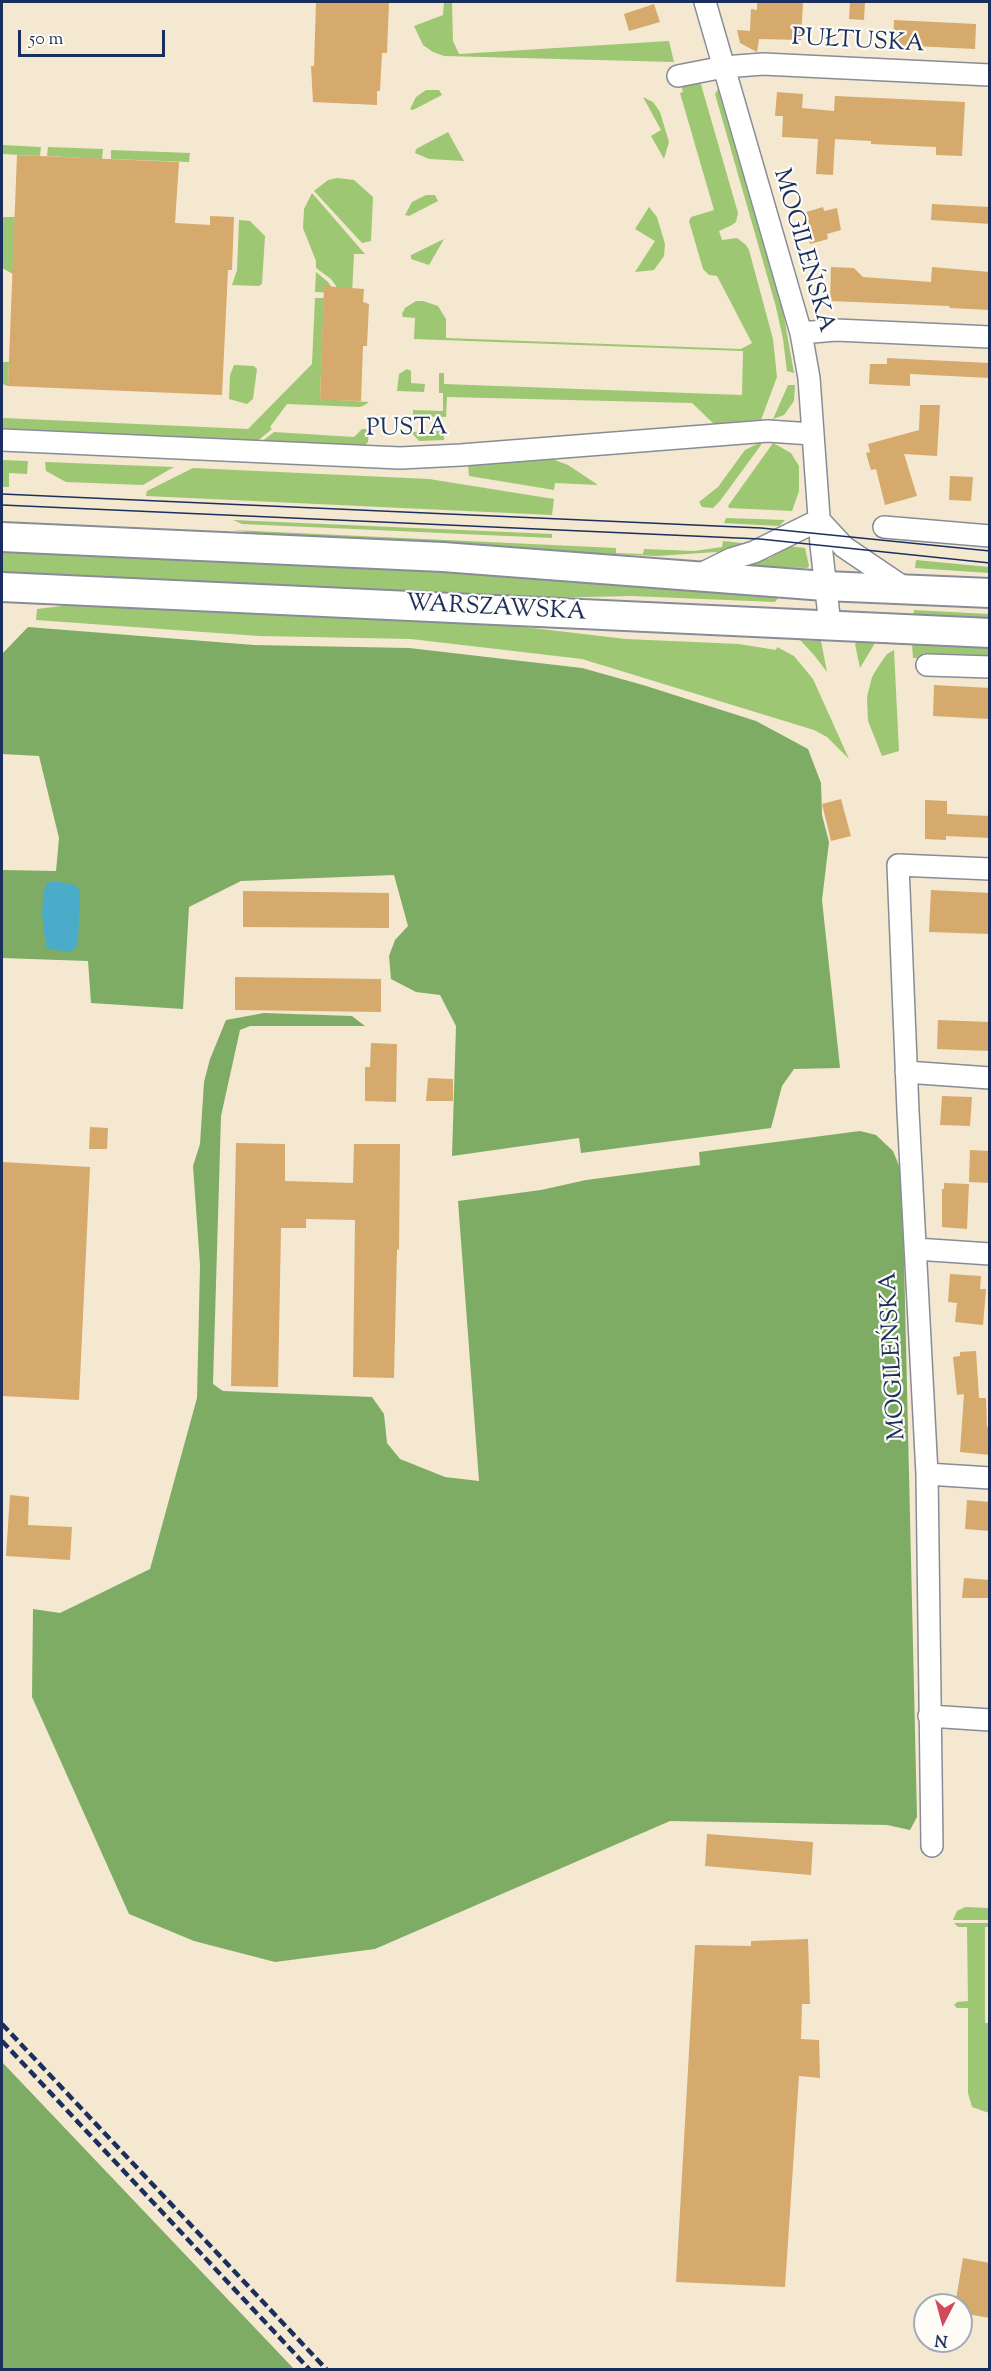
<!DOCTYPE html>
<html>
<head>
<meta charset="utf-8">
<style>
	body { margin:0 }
	#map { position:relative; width:991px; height:2371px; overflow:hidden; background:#f4e8d1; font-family:"Sorts Mill Goudy",serif }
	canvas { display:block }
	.frame { position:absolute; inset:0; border:3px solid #1b2f5e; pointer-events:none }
	.north { position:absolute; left:913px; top:2293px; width:60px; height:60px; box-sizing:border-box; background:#fdfcf7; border:2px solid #a3aaba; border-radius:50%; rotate:186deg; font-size:16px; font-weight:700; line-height:24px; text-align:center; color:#1b2f5e }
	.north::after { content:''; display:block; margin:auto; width:21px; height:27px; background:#d1495b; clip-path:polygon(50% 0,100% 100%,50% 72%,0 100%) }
	.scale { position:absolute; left:18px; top:30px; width:147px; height:27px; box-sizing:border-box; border:3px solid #1b2f5e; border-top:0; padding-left:8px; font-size:18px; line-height:21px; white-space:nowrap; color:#1b2f5e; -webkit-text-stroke:4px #fdfcf7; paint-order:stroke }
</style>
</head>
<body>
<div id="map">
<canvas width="991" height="2371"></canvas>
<div class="frame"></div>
<div class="north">N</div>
<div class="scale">50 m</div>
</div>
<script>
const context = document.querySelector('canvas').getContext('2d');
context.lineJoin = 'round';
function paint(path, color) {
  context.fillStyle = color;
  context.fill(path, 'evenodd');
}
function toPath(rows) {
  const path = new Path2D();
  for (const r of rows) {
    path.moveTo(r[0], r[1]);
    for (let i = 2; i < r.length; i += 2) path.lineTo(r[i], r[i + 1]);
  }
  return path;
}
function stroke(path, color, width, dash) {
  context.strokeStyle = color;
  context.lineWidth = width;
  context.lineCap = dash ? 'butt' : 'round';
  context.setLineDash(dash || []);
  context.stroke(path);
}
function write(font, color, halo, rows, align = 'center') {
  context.font = font + ' "Sorts Mill Goudy",serif';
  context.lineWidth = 4.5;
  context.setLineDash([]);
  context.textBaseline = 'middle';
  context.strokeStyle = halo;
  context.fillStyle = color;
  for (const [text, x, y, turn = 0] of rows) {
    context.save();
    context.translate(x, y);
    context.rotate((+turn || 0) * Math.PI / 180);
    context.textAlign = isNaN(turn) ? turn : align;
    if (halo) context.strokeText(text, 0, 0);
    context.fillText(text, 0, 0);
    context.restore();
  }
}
const green = toPath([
	[444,2,452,2,453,41,459,54,669,41,674,62,444,56,433,52,423,45,414,26,443,15],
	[700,81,738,213,736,222,732,225,719,231,722,240,737,238,746,245,749,250,773,339,777,377,761,420,714,424,692,403,447,397,446,417,413,416,413,410,443,411,443,393,439,393,439,373,444,373,444,384,742,395,743,351,414,339,415,318,403,317,402,314,405,308,416,301,423,301,438,306,446,319,446,338,741,349,752,343,717,276,709,275,703,269,689,221,691,217,714,210,680,93,683,92,681,84],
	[718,89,782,305,794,373,787,371,783,339,776,307,715,94],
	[426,90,439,90,442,95,413,110,410,109,416,97],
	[643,97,653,102,660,112,669,142,664,159,651,136,661,130],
	[448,132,464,161,429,159,415,153,416,149],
	[3,145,41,147,40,156,2,154],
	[48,147,103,149,102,159,47,156],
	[111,150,190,153,189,162,111,159],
	[337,178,354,180,373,197,371,241,362,243,314,191,328,180],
	[312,193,365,254,354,254,352,294,341,293,331,279,316,268,316,261,303,228,304,209],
	[426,195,435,195,438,201,409,216,405,215,412,202],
	[649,207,657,217,665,244,664,256,654,270,635,272,655,241,635,229],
	[2,217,15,217,13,274,2,268],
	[239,220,250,221,265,236,262,284,259,286,232,285,237,270],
	[444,239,429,265,411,259,411,255],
	[316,272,328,282,336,293,315,292],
	[315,298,324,298,320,399,369,402,365,405,360,407,287,404,270,427,272,429,255,443,2,431,2,420,4,418,248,429,312,364],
	[2,362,9,362,8,386,2,384],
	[234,365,254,366,257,369,253,399,247,404,229,399,230,375],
	[407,369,411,371,411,383,425,384,424,392,397,391,399,374],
	[788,385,795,385,794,401,784,415,773,419],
	[362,429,369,429,368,442,363,447,260,443,274,432,354,437],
	[444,431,444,440,419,441,411,432],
	[761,442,761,445,720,501,713,508,702,507,699,502,718,487,745,450],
	[773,443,791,453,799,466,799,491,792,511,729,508,728,506],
	[552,459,568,465,598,485,555,483,554,490,469,476,468,465],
	[2,460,28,461,27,474,9,473,9,487,2,487],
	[45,462,46,462,174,467,143,485,66,482,46,471],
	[193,468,429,479,554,499,552,515,146,496,147,491],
	[726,518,785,520,779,526,724,523],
	[233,520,552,534,552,538,242,524],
	[233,530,616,548,616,553,643,554,644,549,694,551,722,547,723,541,752,544,731,551,657,556,310,541],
	[789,546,805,548,809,566,807,568,745,566,770,558],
	[2,548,514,574,653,588,775,594,778,598,775,602,631,596,495,599,2,576],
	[916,560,989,567,989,573,915,568],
	[79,604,498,624,626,639,739,644,776,650,777,647,794,656,813,679,849,759,827,737,814,730,582,659,411,639,259,636,36,620,37,609],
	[914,610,989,614,989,622,913,618],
	[800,640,821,641,827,672,814,655],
	[857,642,875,643,860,668,855,644],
	[935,642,989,644,989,657,923,653,922,658,913,658,912,644],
	[894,650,899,751,882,756,868,721,867,697,872,677,878,667,887,654],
	[965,1907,989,1908,989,1920,953,1920,957,1911],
	[954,1923,989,1923,989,1927,985,1927,985,2023,990,2023,989,2113,972,2107,968,2093,968,2008,957,2008,954,2005,957,2002,968,2001,967,1927,958,1927]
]);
const forest = toPath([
	[28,627,254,645,409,648,582,668,643,685,756,721,808,749,821,783,822,815,829,842,822,900,840,1068,794,1069,782,1086,771,1128,581,1153,579,1138,452,1156,456,1026,440,995,416,992,391,979,389,956,395,940,408,926,394,875,241,881,189,907,183,1009,91,1003,88,961,2,958,2,870,56,871,59,838,39,756,2,754,2,654],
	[264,1013,352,1016,365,1026,250,1026,240,1030,221,1116,213,1384,223,1391,372,1397,384,1414,387,1443,400,1459,445,1477,479,1481,458,1201,541,1190,586,1180,700,1165,699,1152,860,1131,876,1135,893,1151,902,1173,917,1817,910,1830,887,1825,670,1821,375,1949,275,1962,194,1941,129,1914,32,1697,33,1609,60,1613,150,1569,197,1398,200,1265,193,1166,200,1144,204,1082,210,1059,226,1020],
	[2,2062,294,2369,2,2369]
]);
const water = toPath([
	[52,881,71,884,77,886,80,893,78,943,75,949,67,952,46,948,42,913,44,890,47,883]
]);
const building = toPath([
	[316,2,389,2,387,53,382,53,380,91,377,91,377,105,313,102,311,66,314,66],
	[757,2,803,2,801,40,759,39,757,52,740,43,737,30,750,31,751,9,757,10],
	[850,2,865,2,864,20,849,19],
	[654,4,660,22,629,31,624,14],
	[894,20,976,24,975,49,893,45],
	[777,92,803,94,802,108,834,111,835,96,965,102,962,156,936,155,936,147,871,144,871,141,835,139,833,175,816,174,818,139,782,137,783,116,775,116],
	[17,155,179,162,175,223,210,225,210,216,234,217,232,270,228,270,222,395,8,386],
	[932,204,990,207,990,224,931,220],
	[823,207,824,211,837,208,841,230,827,234,828,239,810,244,803,213],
	[831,267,854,268,863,277,931,282,932,267,990,272,990,310,950,308,949,306,830,301],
	[324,286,364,289,363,302,369,304,367,346,363,346,361,401,320,400],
	[887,358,990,363,990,378,910,374,910,386,869,384,870,364,887,364],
	[920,405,940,405,937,456,904,454,917,496,885,505,876,469,871,470,866,453,870,452,868,444,919,430],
	[950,476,973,477,971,501,949,500],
	[934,685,990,688,990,719,933,716],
	[841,799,851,836,831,841,822,804],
	[925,800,947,801,947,814,990,816,990,838,946,836,946,840,925,839],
	[931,890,990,893,990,934,929,932],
	[243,891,389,893,389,928,243,927],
	[235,977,381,979,381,1012,235,1010],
	[938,1020,990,1022,990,1051,937,1049],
	[371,1043,397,1044,396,1102,365,1101,365,1067,370,1067],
	[428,1078,453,1079,453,1101,426,1101],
	[942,1096,972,1097,970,1126,940,1125],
	[90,1127,108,1128,107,1149,89,1149],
	[236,1143,285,1144,285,1181,353,1183,354,1144,400,1144,399,1250,397,1249,394,1378,353,1377,355,1220,306,1219,306,1228,281,1228,278,1387,231,1386],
	[970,1150,990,1151,990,1183,969,1182],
	[2,1162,90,1167,79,1400,2,1396],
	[944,1183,969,1184,967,1229,942,1227,942,1189,944,1189],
	[950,1274,981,1276,980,1289,986,1289,983,1325,955,1322,957,1303,948,1302],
	[976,1351,979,1398,986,1398,987,1427,990,1427,990,1455,960,1452,964,1394,957,1395,953,1357,960,1356,960,1352],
	[10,1495,29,1497,28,1525,72,1527,70,1560,6,1556],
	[967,1500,990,1502,990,1531,965,1529],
	[964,1578,990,1580,990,1598,962,1598],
	[707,1834,813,1842,811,1875,705,1866],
	[808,1939,810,2004,802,2004,801,2039,819,2040,820,2078,799,2076,785,2287,676,2282,695,1945,751,1946,751,1941],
	[963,2258,990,2263,990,2318,961,2313,961,2305,955,2305]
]);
const street = toPath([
	[705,2,801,333,809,378,821,545,830,625],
	[678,76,724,67,763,64,990,75],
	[801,333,836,330,990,337],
	[2,440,400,458,461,455,768,431,812,434],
	[819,520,844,547,906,589],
	[884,527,990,536],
	[697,576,731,559,754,552,819,520],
	[927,665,990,667],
	[906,1072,990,1078],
	[916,1249,990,1254],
	[927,1474,990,1478],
	[929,1716,990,1720],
	[932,1846,927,1474,908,1111,898,865,990,869]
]);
const secondary = toPath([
	[2,537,443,557,825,586,990,593],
	[2,587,990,633]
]);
const tram = toPath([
	[2,494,761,528,990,551],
	[2,505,760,539,990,563]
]);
const rail = toPath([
	[2,2024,327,2370],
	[2,2041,310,2370]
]);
const streetNames = [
	["PUŁTUSKA",858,43,3],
	["MOGILEŃSKA",802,251,74],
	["PUSTA",407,430,-1],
	["WARSZAWSKA",496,610,3],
	["MOGILEŃSKA",895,1356,-93]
];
paint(green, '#9ec773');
paint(forest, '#7eac65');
paint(water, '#4aacc9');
paint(building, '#d6a96d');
stroke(street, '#888c98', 24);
stroke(secondary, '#888c98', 32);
stroke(street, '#fff', 21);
stroke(secondary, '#fff', 28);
stroke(tram, '#1b2f5e', 1.5);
stroke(rail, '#1b2f5e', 4.5, [9, 4.5]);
write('24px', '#1b2f5e', '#fdfcf7', streetNames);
</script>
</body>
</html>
